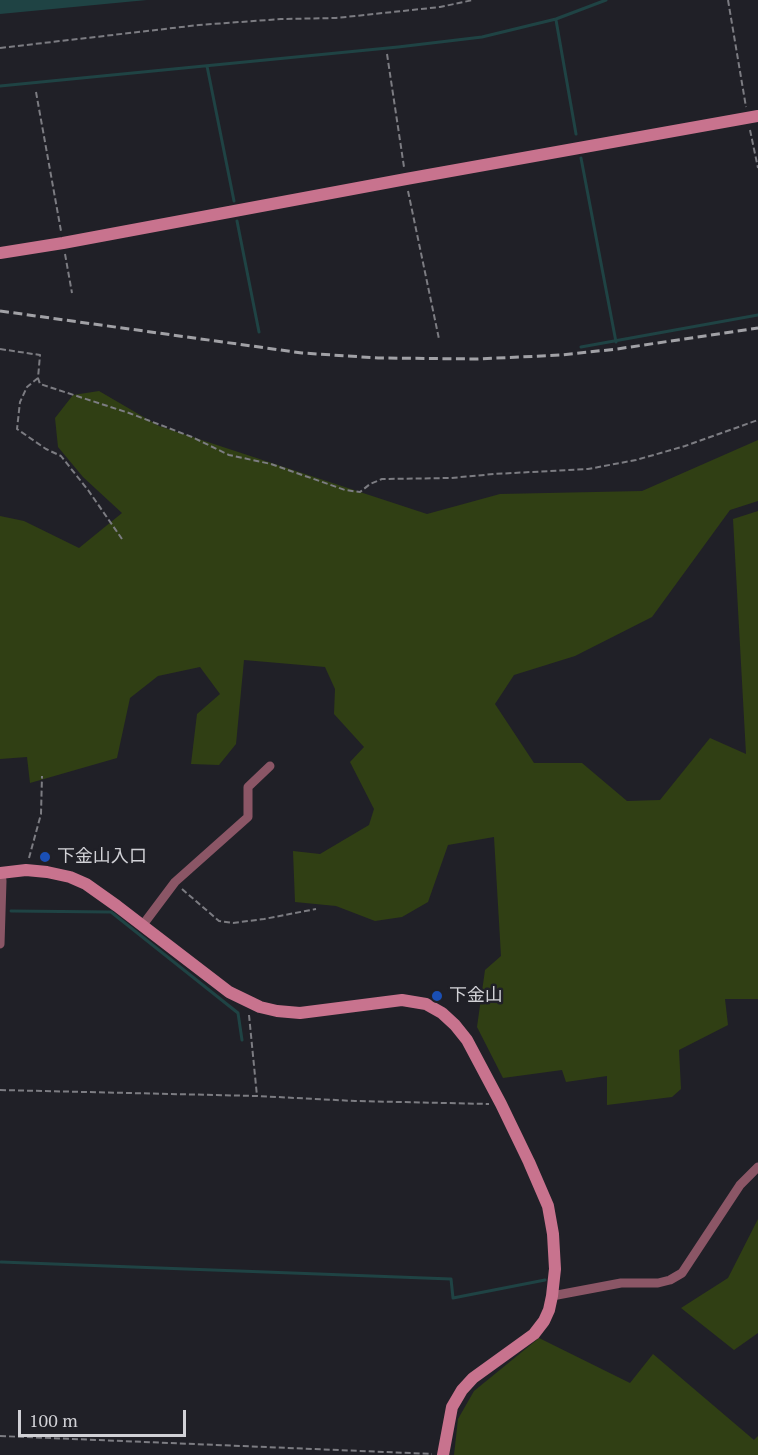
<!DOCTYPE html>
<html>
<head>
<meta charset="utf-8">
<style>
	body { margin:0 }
	#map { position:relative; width:758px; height:1455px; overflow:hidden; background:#202027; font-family:"PT Serif",serif }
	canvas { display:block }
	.scale { position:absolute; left:18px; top:1410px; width:168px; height:27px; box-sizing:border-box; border:3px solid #d1d1d6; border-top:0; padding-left:8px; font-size:18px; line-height:21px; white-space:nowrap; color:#d1d1d6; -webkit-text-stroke:4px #202027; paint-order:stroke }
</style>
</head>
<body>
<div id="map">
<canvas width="758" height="1455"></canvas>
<div class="scale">100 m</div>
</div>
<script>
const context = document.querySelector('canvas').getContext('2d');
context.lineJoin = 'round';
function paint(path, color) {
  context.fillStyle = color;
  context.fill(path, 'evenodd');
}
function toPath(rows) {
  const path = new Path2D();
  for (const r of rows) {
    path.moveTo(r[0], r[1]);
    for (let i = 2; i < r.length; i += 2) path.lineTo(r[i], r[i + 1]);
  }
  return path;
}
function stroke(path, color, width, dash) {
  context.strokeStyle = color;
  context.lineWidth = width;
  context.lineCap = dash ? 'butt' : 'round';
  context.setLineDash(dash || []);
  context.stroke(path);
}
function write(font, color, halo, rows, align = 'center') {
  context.font = font + ' "PT Serif","Noto Sans JP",serif';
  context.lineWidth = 5;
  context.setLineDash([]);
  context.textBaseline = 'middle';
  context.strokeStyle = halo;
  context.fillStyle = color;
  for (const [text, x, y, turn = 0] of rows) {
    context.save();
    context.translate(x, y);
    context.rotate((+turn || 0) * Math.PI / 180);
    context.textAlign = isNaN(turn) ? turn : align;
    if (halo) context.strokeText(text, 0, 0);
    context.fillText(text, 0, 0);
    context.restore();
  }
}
const green = toPath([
	[99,391,159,426,427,514,500,494,642,491,758,440,758,501,730,510,652,617,575,656,514,675,495,704,534,763,582,763,627,801,660,800,710,738,746,754,733,519,758,511,758,999,725,999,728,1025,679,1050,681,1089,672,1097,607,1105,607,1076,566,1082,562,1070,503,1078,477,1027,485,970,501,956,494,837,448,845,428,902,402,917,375,921,336,906,295,902,293,851,320,854,369,825,374,809,350,762,364,747,334,714,335,689,325,667,244,660,236,744,219,765,191,764,197,714,220,694,200,667,158,676,130,698,117,758,30,783,27,757,0,759,0,516,24,521,79,548,122,513,83,477,58,447,55,418,73,395],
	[758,1219,758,1333,734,1350,681,1308,728,1278],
	[539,1338,630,1383,653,1354,754,1440,758,1436,758,1455,454,1455,458,1419,474,1391]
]);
const water = toPath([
	[0,0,147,0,0,14]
]);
const stream = toPath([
	[556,20,576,134],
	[207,66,234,201],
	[0,86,398,47,482,37,556,19,606,0],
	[581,158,616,342],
	[237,221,259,332],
	[581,347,758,315],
	[11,911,111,912,238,1013,242,1040],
	[1,1262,451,1279,453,1298,545,1280]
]);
const path = toPath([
	[728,0,746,107],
	[0,48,199,25,281,19,336,18,440,7,473,0],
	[387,54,404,167],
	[36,92,61,231],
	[750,130,758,168],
	[408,191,439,339],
	[65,254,72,293],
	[0,349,40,355,38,378,40,384,129,413,192,437,229,455,271,464,345,490,360,492,370,484,382,479,451,478,494,474,588,469,636,460,685,446,758,420],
	[38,378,27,387,20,402,17,429,46,449,61,456,88,490,122,539],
	[29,858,41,814,42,776],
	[182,889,219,921,233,923,264,919,316,909],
	[249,1015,257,1096],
	[0,1090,257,1096,355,1101,489,1104],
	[0,1436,432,1454]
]);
const street = toPath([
	[142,926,175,882,248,817,248,787,270,766],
	[0,944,2,881,1,873],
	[552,1296,621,1283,658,1283,670,1280,682,1273,740,1185,758,1167]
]);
const secondary = toPath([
	[0,253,63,243,406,179,758,116],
	[0,873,26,870,47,872,70,877,86,884,117,906,229,992,260,1007,277,1011,300,1013,402,1000,426,1004,442,1013,455,1025,467,1040,501,1104,529,1162,548,1206,553,1234,555,1269,552,1296,549,1310,544,1321,534,1334,473,1378,462,1390,452,1407,443,1455]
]);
const rail = toPath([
	[0,311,302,353,378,358,478,359,561,355,617,349,758,328]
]);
const markers = [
	[45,857,6,"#1a4fb4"],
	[437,996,6,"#1a4fb4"]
];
const poiNames = [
	["下金山入口",57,857],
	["下金山",449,996]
];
paint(green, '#303f14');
paint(water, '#1f4344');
stroke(stream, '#1f4344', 3);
stroke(path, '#7c7c82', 2, [6, 3]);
stroke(street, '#8b5666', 9);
stroke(secondary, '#c8738e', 12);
stroke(rail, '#a1a1a6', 3, [9, 4.5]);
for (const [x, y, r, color] of markers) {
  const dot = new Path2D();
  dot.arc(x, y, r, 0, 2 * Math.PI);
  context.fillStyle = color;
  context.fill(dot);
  stroke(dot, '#202027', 2);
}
write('18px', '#d1d1d6', '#202027', poiNames, 'left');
</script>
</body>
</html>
